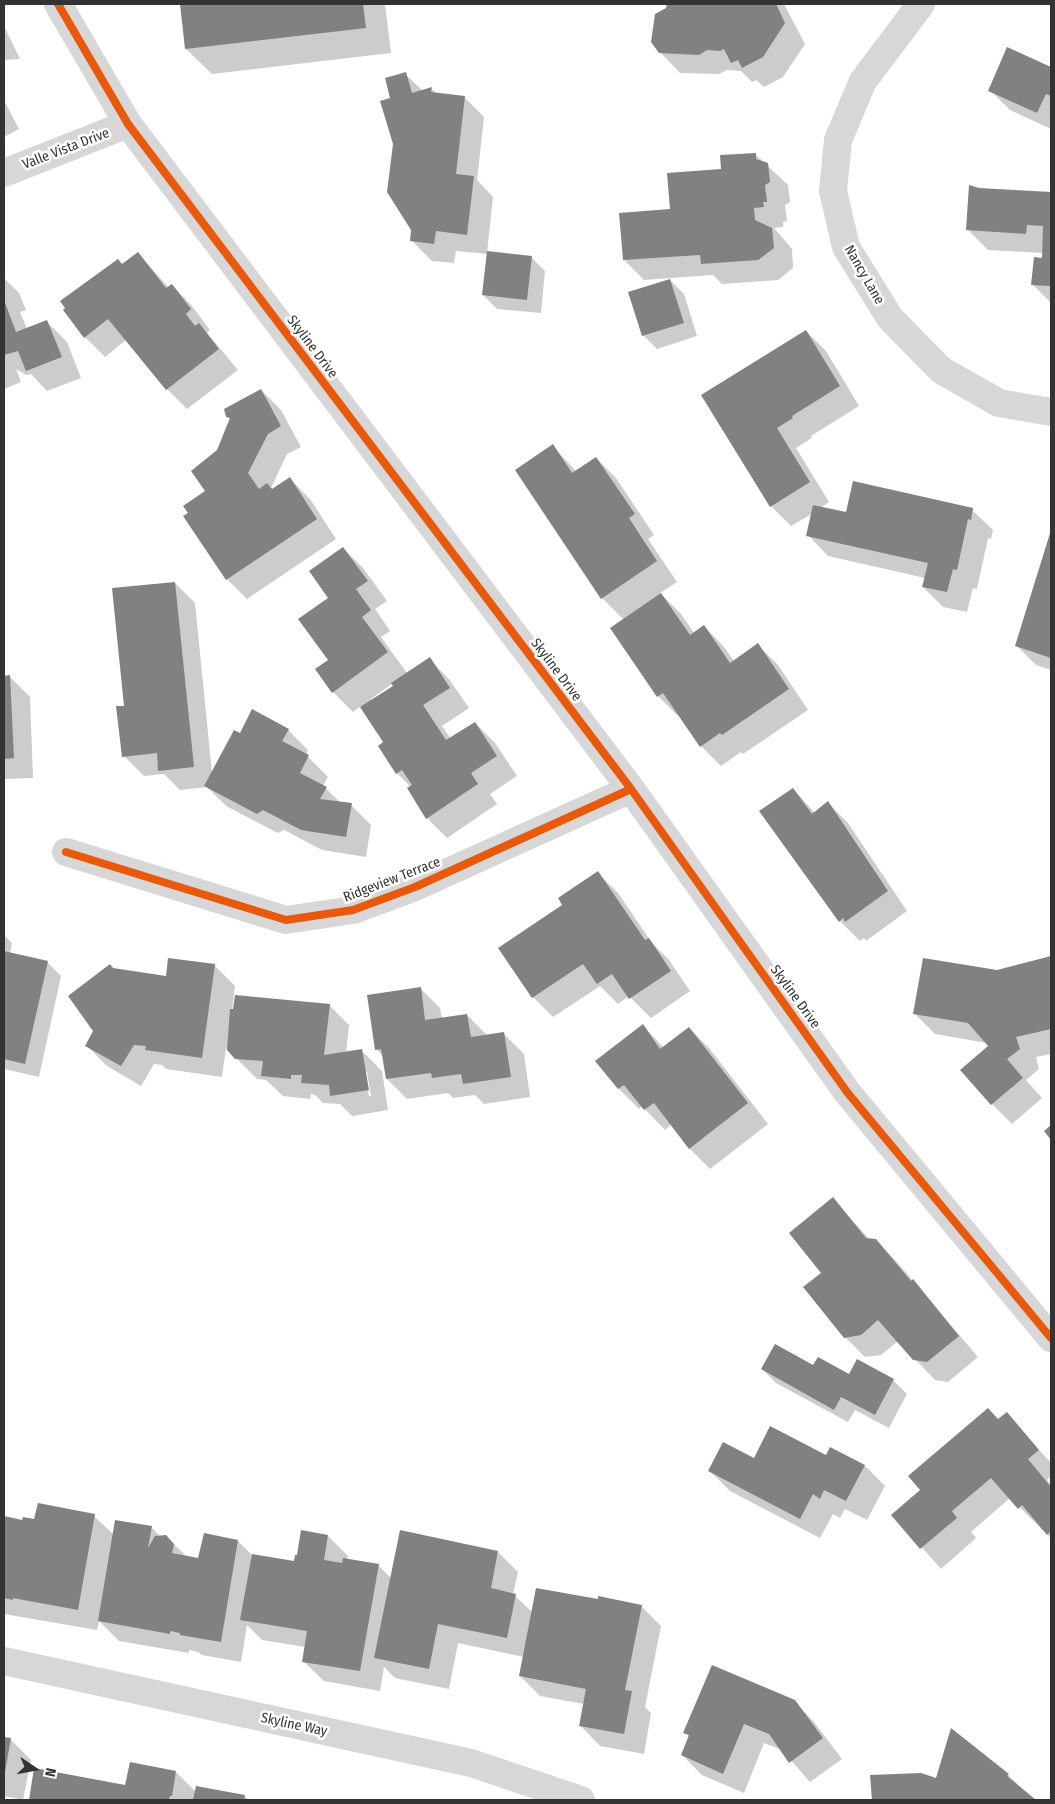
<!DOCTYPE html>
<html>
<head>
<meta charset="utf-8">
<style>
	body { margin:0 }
	#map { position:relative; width:1055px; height:1804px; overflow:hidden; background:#fff; font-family:"Fira Sans Condensed",sans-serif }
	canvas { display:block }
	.frame { position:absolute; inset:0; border:5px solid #333; pointer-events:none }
	.north { position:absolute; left:10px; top:1744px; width:50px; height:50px; -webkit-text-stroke:4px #fff; paint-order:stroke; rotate:102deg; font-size:14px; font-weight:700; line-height:20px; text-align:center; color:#333 }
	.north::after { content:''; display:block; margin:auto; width:18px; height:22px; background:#333; clip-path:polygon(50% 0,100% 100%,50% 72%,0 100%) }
</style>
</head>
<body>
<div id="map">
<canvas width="1055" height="1804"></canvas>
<div class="frame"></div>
<div class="north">N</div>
</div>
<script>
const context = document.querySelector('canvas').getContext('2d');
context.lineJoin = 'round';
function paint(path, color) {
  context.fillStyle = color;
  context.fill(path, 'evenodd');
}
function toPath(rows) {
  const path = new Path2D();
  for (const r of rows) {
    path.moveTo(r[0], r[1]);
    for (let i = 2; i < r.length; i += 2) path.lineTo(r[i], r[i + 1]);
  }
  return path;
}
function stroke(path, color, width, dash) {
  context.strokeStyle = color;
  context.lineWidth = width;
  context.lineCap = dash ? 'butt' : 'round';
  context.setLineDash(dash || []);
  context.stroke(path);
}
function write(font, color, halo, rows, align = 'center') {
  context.font = font + ' "Fira Sans Condensed",sans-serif';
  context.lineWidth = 5;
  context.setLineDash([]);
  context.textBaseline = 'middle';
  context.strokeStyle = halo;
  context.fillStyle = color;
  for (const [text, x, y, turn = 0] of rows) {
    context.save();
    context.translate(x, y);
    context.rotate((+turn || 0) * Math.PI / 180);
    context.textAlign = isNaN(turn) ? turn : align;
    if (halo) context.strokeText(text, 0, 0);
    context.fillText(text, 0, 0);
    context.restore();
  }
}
const shadow = toPath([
	[181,4,385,4,391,53,212,74,186,49],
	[669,4,784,4,805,44,783,77,764,87,756,80,752,82,741,71,727,70,719,74,680,73,660,52],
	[4,26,20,59,4,60],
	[1008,49,1051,68,1051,129,1010,110,990,90],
	[405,74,423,91,432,89,437,94,464,97,484,117,477,180,493,197,487,253,531,257,545,271,541,313,497,309,483,295,488,254,456,251,454,263,432,261,411,240,412,230,394,144,392,98],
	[4,100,19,129,4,137],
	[755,154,788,185,790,202,785,205,787,221,783,222,783,227,774,228,792,249,793,268,778,280,722,284,713,275,644,280,624,260,671,210,722,170],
	[979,189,1051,193,1051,303,1033,285,1043,253,988,250,968,230],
	[138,253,169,288,172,285,192,306,210,330,207,333,238,370,187,409,167,389,126,340,105,357,85,337,122,265],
	[4,278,19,293,26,310,20,312,27,329,47,322,67,342,81,378,47,391,31,374,26,375,16,369,21,382,4,389],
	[670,280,684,294,697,336,657,349,643,335],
	[806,331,826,351,859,406,811,436,812,438,796,448,829,502,820,508,847,514,972,510,993,530,991,539,988,538,977,589,973,588,967,612,943,607,923,587,925,578,828,556,808,535,813,513,791,526,771,506,703,395],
	[261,390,281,410,301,447,287,454,271,488,273,490,290,479,310,499,336,539,247,599,227,579,190,513,207,491,218,451,230,419,227,417],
	[552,446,576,471,596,458,616,478,654,535,648,539,677,582,660,593,681,614,694,633,704,626,724,647,734,661,758,645,778,665,808,710,743,754,741,752,721,766,701,746,679,715,678,716,658,696,624,620,602,598],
	[1051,534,1051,670,1036,665,1016,645],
	[343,548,363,568,387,601,375,609,390,631,381,637,407,673,429,659,449,679,469,708,442,726,451,739,475,723,495,743,517,776,490,794,497,804,447,838,427,818,411,787,397,773,384,742,361,706,353,712,333,692,330,660,330,598],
	[393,683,394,686,372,701,371,699],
	[175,583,195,603,212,773,240,735,288,730,308,750,306,755,328,777,323,786,341,803,351,805,371,825,366,857,322,850,284,830,278,833,226,806,207,787,180,790,164,774,144,776,124,756,125,707],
	[4,677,10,677,30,697,33,778,4,779],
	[793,789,815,813,828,803,848,823,907,911,866,941,864,938,860,941,840,921],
	[598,873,618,893,652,943,669,960,690,991,651,1018,629,996,618,1004,600,986,553,1017,533,997],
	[4,935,12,943,10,954,47,962,61,976,39,1077,4,1069],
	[1051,958,1051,1054,1036,1057,1039,1069,1026,1080,1042,1098,1012,1124,992,1104,990,1046,987,1043,935,1034,915,1014,997,972],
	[169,959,215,966,235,986,232,1010,329,1005,349,1025,346,1053,362,1051,382,1071,388,1110,352,1116,340,1104,323,1103,315,1095,311,1094,310,1099,283,1096,266,1080,257,1079,226,1048,222,1077,166,1069,162,1065,154,1064,141,1086,107,1066,87,1046,95,1031,114,970,167,977],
	[365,1072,367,1072,371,1096,369,1096],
	[420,988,440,1008,442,1019,467,1015,488,1036,504,1034,524,1054,530,1097,484,1104,475,1095,453,1098,448,1093,407,1099,387,1079,384,1057,377,1050],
	[643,1026,664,1048,689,1028,709,1048,768,1124,710,1169,690,1149,672,1124,665,1130,642,1106,639,1109,619,1089,597,1061],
	[832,1198,870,1240,875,1240,896,1261,978,1357,948,1382,935,1380,898,1341,881,1355,865,1357,845,1337,823,1273],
	[814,1366,850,1376,893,1380,907,1394,889,1428,855,1410,848,1422,776,1383,762,1369],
	[1007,1414,1051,1463,1051,1476,1047,1480,1051,1485,1051,1538,1010,1498,971,1532,976,1538,941,1569,893,1515],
	[830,1449,865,1466,885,1486,867,1520,845,1509,840,1518,833,1514,820,1538,730,1491,710,1471,755,1460,827,1456],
	[94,1516,114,1535,151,1527,161,1537,166,1536,187,1557,199,1559,238,1541,252,1555,295,1562,298,1557,302,1531,328,1536,348,1556,347,1560,378,1565,391,1578,498,1552,518,1572,513,1594,532,1612,599,1601,641,1606,661,1626,645,1707,651,1713,644,1754,600,1746,580,1725,584,1704,540,1696,520,1676,524,1657,458,1643,449,1689,395,1678,384,1667,380,1691,324,1681,303,1661,306,1647,262,1640,247,1625,241,1662,202,1655,198,1652,189,1650,189,1653,119,1641,99,1621,97,1630,4,1614,4,1517,23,1521],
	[794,1701,814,1722,842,1759,810,1782,782,1750,764,1743,744,1793,702,1775,682,1755,690,1737,685,1732],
	[4,1738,11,1740,31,1760,23,1800,4,1796],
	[35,1770,126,1786,176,1772,196,1792,244,1796,249,1800,30,1800],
	[1008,1775,1034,1800,873,1800,872,1776,936,1779]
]);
const building = toPath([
	[180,4,363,4,366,28,185,49],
	[667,4,776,4,785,23,763,57,742,68,738,60,731,63,724,49,720,51,707,50,699,55,659,53,651,42,655,14,666,8],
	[1007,47,1051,67,1051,96,1046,94,1037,113,988,91],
	[406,72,412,93,432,87,431,92,465,96,456,174,474,176,467,235,436,231,434,244,410,241,411,230,387,192,393,144,380,101,390,98,385,78],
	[756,153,756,159,768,163,770,182,765,185,767,202,763,202,764,207,754,208,755,220,772,228,774,248,758,260,701,264,700,255,623,260,619,213,670,209,667,173,721,169,720,155],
	[969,185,979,188,1051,192,1051,286,1031,285,1034,257,1042,258,1043,226,1027,225,1026,234,966,230],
	[487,251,532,256,527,300,482,295],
	[138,252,166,288,172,284,191,309,186,314,195,326,199,323,219,349,166,390,108,319,84,338,63,310,65,308,60,301,118,259,122,264],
	[670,279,684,323,642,336,628,292],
	[4,300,16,332,47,320,62,357,26,371,18,351,4,355],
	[806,330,840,386,792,416,793,418,777,428,810,482,770,507,701,395],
	[261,389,281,426,268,434,248,473,259,489,267,483,272,489,290,477,317,519,226,580,183,516,188,513,183,506,205,491,191,471,217,450,230,418,226,417,224,409],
	[553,444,572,473,596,457,635,514,629,518,657,561,601,599,515,470],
	[853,481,973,508,971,520,968,519,957,570,953,569,947,592,922,587,928,563,806,536,813,505,846,512],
	[1051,530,1051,658,1015,646],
	[343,547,368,581,356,589,371,610,362,617,388,652,332,693,315,669,328,660,298,619,328,598,309,571],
	[175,582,194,767,158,771,157,753,122,757,116,706,124,706,112,588],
	[661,593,690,635,704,625,730,663,758,643,789,689,722,735,720,733,700,747,663,693,657,697,610,628],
	[430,657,450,688,423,705,446,740,475,722,497,756,471,773,478,784,426,819,407,788,412,785,402,770,396,774,378,746,383,742,360,707,393,686,391,683],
	[10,675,14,758,4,759,4,676],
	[252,709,289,729,282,741,309,755,300,773,327,787,320,799,352,803,346,837,301,830,263,810,257,814,204,786,234,730,240,733],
	[793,788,812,814,828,801,888,891,845,922,843,918,839,922,759,811],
	[598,871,645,940,649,938,671,971,629,999,612,974,597,984,583,964,532,998,498,948,562,905,558,898],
	[4,951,48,961,25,1064,4,1059],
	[1051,956,1051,1029,1016,1037,1020,1049,1007,1059,1023,1078,991,1105,960,1070,988,1046,968,1023,913,1014,923,958,997,970],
	[168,958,215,964,202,1058,145,1050,146,1046,134,1045,121,1066,85,1046,93,1031,68,996,110,964,113,968,166,976],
	[421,987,425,1020,467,1014,471,1037,504,1032,511,1077,463,1084,461,1074,432,1078,431,1073,386,1079,381,1049,375,1050,367,995],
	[235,995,330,1004,324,1055,362,1049,369,1090,330,1096,329,1085,301,1083,302,1075,291,1075,291,1079,261,1076,263,1061,235,1059,227,1050,230,1009,233,1009],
	[643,1024,660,1049,689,1027,748,1103,689,1149,654,1103,644,1110,624,1085,618,1089,595,1061],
	[1051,1125,1051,1140,1044,1131],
	[833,1197,866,1238,876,1239,911,1281,913,1279,959,1336,927,1362,913,1360,878,1320,861,1335,844,1338,803,1287,821,1273,789,1233],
	[775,1344,813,1365,818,1357,849,1374,857,1359,894,1379,875,1415,841,1397,834,1410,761,1369],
	[988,1408,998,1419,1007,1412,1039,1450,1028,1459,1051,1487,1051,1531,1047,1535,1022,1505,1018,1509,991,1478,952,1511,957,1518,920,1549,891,1515,920,1490,908,1476],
	[770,1426,826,1455,830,1447,865,1465,846,1501,824,1490,820,1499,813,1494,800,1519,708,1471,723,1442,754,1458],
	[38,1503,95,1514,78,1610,13,1598,13,1600,4,1598,4,1516,22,1520,23,1517,34,1519],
	[115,1520,152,1526,148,1548,155,1536,166,1535,174,1544,172,1553,198,1558,204,1533,238,1540,221,1642,180,1635,180,1633,170,1631,170,1634,98,1621],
	[301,1530,328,1535,324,1560,342,1563,343,1558,379,1564,360,1671,302,1662,307,1631,240,1620,252,1554,294,1561,295,1555,297,1555],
	[400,1530,498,1551,491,1588,516,1594,507,1638,438,1624,429,1669,374,1658],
	[536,1588,598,1599,598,1596,642,1605,625,1690,632,1691,624,1734,579,1726,586,1689,519,1676],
	[712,1665,795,1700,823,1738,789,1763,769,1734,744,1724,723,1774,681,1755,689,1735,683,1733],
	[951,1728,1009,1774,1007,1776,1036,1800,872,1800,870,1775,921,1773,936,1778],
	[4,1737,11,1738,5,1772,4,1772],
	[130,1762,176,1771,172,1796,170,1796,169,1800,29,1800,34,1768,125,1785],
	[196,1786,245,1795,244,1800,193,1800]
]);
const minor = toPath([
	[58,4,128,124,631,789,847,1092,1051,1338],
	[921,4,863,81,838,140,833,191,846,247,890,318,941,370,999,403,1051,412],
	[4,173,128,124],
	[66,852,286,920,353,910,415,887,631,789],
	[4,1661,471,1763,581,1800]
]);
const cycleway = toPath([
	[58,4,128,124,631,789,847,1092,1051,1338],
	[66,852,286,920,353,910,415,887,631,789]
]);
const streetNames = [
	["Valle Vista Drive",66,149,-21],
	["Nancy Lane",864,275,60],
	["Skyline Drive",312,347,53],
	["Skyline Drive",556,670,53],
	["Ridgeview Terrace",392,880,-21],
	["Skyline Drive",795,997,54],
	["Skyline Way",294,1725,12]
];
paint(shadow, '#0003');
paint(building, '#818181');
stroke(minor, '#d7d7d7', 28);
stroke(cycleway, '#e8590c', 8);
write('14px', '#333', '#fff', streetNames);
</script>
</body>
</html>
